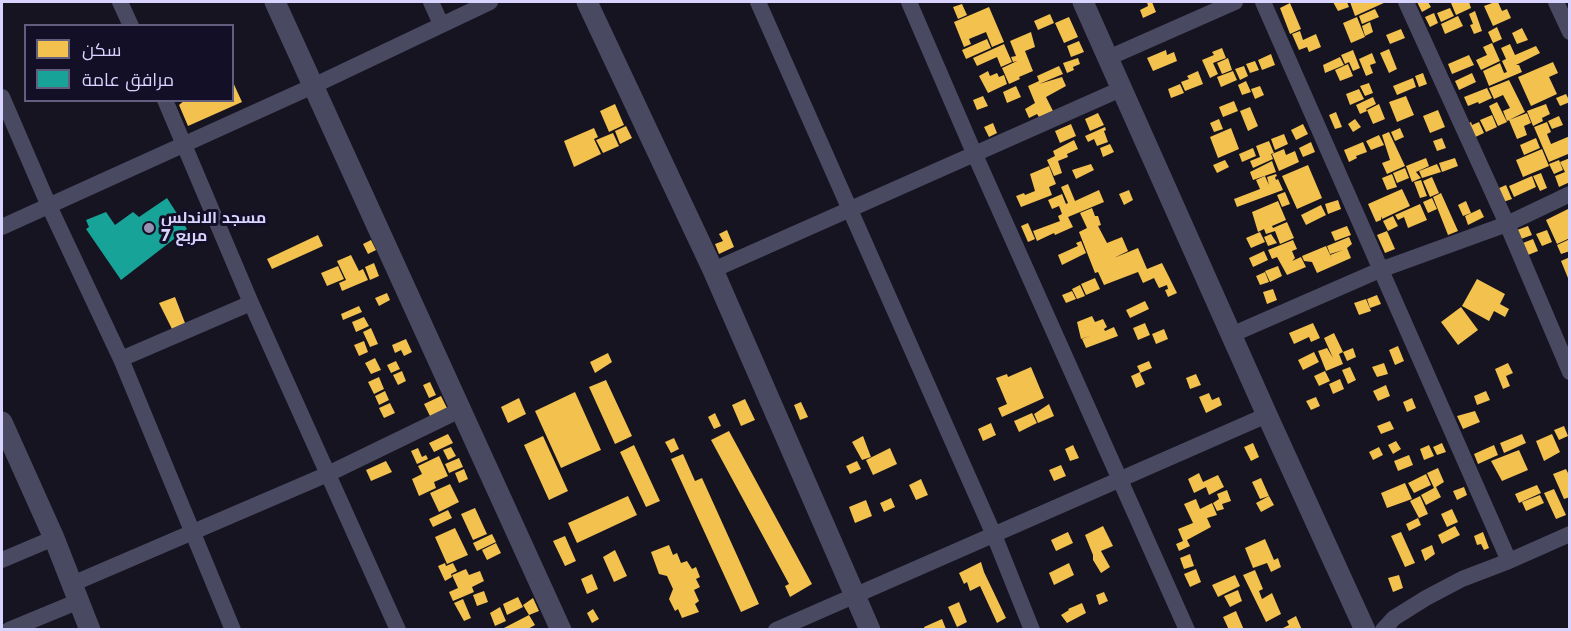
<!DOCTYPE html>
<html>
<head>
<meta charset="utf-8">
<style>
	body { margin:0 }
	#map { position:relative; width:1571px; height:631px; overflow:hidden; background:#161421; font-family:Jost,Cairo,sans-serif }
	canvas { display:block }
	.frame { position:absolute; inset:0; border:3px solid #d9d4ff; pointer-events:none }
	.legend { position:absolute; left:24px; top:24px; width:210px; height:78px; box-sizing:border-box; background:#130f26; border:2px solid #625e7d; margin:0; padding:8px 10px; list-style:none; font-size:18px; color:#d9d4ff }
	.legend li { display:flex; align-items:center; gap:12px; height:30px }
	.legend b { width:30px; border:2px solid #625e7d }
</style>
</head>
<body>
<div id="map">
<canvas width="1571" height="631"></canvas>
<div class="frame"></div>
<ul class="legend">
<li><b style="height:16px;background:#f2c14e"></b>سكن</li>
<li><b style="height:16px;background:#17a398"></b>مرافق عامة</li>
</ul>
</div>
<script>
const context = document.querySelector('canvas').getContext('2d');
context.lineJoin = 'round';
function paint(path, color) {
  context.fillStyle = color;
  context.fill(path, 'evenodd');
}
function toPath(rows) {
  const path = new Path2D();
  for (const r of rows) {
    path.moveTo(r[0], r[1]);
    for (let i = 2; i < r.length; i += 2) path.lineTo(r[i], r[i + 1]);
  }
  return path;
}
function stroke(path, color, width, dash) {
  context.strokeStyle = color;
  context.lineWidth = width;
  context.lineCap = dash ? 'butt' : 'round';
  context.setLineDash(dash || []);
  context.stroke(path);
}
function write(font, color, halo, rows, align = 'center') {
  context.font = font + ' Jost,Cairo,sans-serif';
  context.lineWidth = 6;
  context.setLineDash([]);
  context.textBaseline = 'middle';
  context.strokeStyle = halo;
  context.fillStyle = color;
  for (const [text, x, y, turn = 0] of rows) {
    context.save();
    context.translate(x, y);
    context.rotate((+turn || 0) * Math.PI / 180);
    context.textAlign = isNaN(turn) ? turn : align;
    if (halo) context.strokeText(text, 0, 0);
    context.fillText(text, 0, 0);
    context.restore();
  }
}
const homes = toPath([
	[1147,2,1152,2,1156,12,1143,18,1140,10,1148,6],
	[1333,2,1347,2,1349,7,1338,11],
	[1350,2,1386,2,1355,16],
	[1417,2,1428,2,1431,7,1422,12],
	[1453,2,1469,2,1471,8,1456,15,1451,3],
	[1495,2,1498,2,1502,11,1507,9,1511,18,1493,26,1484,6],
	[1290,3,1301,29,1290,34,1280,8],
	[962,4,967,15,958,19,953,7],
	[989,7,1004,42,992,47,986,32,969,39,971,44,964,47,954,22],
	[1450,8,1454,16,1441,22,1437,13],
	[1375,9,1379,17,1362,24,1359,16],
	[1475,11,1482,31,1474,34,1470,25,1473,24,1469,14],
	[1434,13,1438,23,1430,27,1425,17],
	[1050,14,1054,23,1038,30,1034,21],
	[1458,16,1463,26,1445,34,1441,24],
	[1069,17,1078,37,1064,43,1055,23],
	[1357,17,1365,37,1351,43,1343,23],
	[1370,22,1373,32,1365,36,1362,26],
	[1497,27,1502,39,1493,43,1488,32],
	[1522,28,1528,40,1517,44,1512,33],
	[1401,29,1405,38,1390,44,1386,35],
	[1300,31,1303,40,1316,34,1321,47,1309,52,1307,47,1299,50,1292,34],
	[1031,32,1035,47,1025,51,1033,71,1019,77,1020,79,1009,84,1002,68,1017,61,1013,62,1011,57,1016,56,1010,41],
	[987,39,991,48,966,59,962,50],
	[1079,41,1084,52,1071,57,1067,46],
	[1492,43,1500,61,1481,70,1476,60,1487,55,1483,47],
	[1004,44,1012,62,1001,67,997,57,977,66,973,58],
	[1510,44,1515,55,1536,46,1540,53,1516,65,1519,65,1522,72,1489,86,1483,71,1500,63,1504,73,1507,72,1502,61,1506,59,1501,48],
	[1222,48,1226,58,1213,63,1218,74,1210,78,1202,60,1214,55,1212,52],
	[1389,49,1397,69,1389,73,1380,53],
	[1166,50,1167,55,1174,52,1177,61,1153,71,1147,58],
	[1353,50,1360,68,1353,71,1349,62,1345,64,1341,55],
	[1372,53,1376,63,1370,65,1373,73,1366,76,1359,59],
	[1271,54,1275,65,1262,70,1258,60],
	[1469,55,1474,65,1452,74,1448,64],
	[1340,57,1344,65,1325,73,1323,65],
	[1078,58,1080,64,1073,67,1074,70,1067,73,1063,63],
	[1228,58,1232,70,1222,74,1217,63],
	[1255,61,1259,70,1250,73,1246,64],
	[1553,62,1558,73,1549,77,1557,94,1531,106,1518,77],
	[1348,64,1353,76,1340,81,1335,70],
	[1059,66,1063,74,1039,84,1062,77,1066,86,1046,97,1053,111,1039,117,1037,114,1029,118,1025,109,1035,103,1028,86,1039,81,1037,76],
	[1244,66,1248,76,1240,80,1235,69],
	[988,71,990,76,997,73,999,77,1004,75,1007,84,988,93,979,76],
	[1198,71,1203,84,1185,91,1181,82,1189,79,1187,76],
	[1233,71,1237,80,1221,87,1217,77],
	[1423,73,1427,84,1419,87,1415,76],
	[1472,73,1476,82,1459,90,1455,81],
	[1413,78,1416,87,1397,95,1393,86],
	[232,80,242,102,188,126,179,105,185,100,232,100],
	[1509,80,1525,112,1507,121,1503,111,1510,108,1503,95,1494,99,1489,88],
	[1246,81,1251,92,1242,95,1238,85],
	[1369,83,1373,93,1365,96,1360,86],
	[1180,84,1184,93,1171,98,1168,89],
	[1016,86,1021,97,1007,103,1003,92],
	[1260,86,1264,95,1255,99,1251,89],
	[1487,88,1492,98,1479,104,1478,102,1468,106,1464,97],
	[1359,89,1364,99,1350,105,1346,94],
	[1566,94,1570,102,1560,106,1556,98],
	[983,96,988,106,977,110,973,100],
	[1406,96,1414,115,1397,122,1389,102],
	[1373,97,1376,104,1366,109,1367,111,1360,114,1356,105],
	[1234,101,1238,111,1223,117,1219,107],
	[1497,102,1507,122,1498,126,1489,106],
	[615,104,624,125,609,132,600,111],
	[1379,104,1385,119,1373,124,1367,110],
	[1546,104,1550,114,1542,118,1543,121,1533,126,1527,111],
	[1250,107,1258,126,1248,131,1240,111],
	[1438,110,1445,127,1430,133,1423,116],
	[1336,112,1342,127,1335,129,1329,115],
	[1098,113,1104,125,1090,131,1085,119],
	[1527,113,1531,123,1524,126,1527,135,1517,139,1509,120],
	[1492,115,1497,127,1486,132,1480,120],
	[1559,116,1563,125,1552,129,1548,121],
	[1219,119,1223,129,1214,132,1210,123],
	[1355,119,1361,127,1353,132,1348,124],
	[1471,122,1472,125,1479,122,1484,133,1471,139,1465,125],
	[1547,122,1551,132,1547,134,1551,144,1570,136,1568,154,1549,162,1534,127],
	[993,123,997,133,989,137,984,127],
	[1071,124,1076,136,1060,143,1055,131],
	[1303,124,1308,134,1296,140,1291,130],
	[626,126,632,138,620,144,615,131],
	[1105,127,1106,130,1104,131,1108,142,1097,146,1094,139,1088,142,1085,136],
	[594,128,598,137,594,139,601,154,574,167,564,141],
	[1231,128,1239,149,1218,158,1210,137],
	[1400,128,1404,137,1395,141,1391,132],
	[1389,132,1405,166,1387,174,1382,163,1390,160,1382,135],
	[613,133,619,146,603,153,596,140],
	[1284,134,1288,144,1275,150,1271,139],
	[1379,135,1384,145,1371,150,1366,141],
	[1442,138,1446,148,1437,151,1433,141],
	[1536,138,1540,148,1524,155,1520,145],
	[1074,140,1078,149,1067,154,1068,157,1058,161,1062,173,1054,176,1047,160,1055,156,1053,151],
	[1269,141,1274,153,1271,154,1273,159,1253,168,1250,161,1260,157,1256,146],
	[1311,142,1315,152,1303,157,1299,148],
	[1363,142,1367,152,1356,156,1357,158,1349,162,1344,150],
	[1110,144,1114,152,1103,157,1100,148],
	[1253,148,1256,156,1242,162,1239,154],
	[1284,149,1286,155,1295,151,1299,162,1279,171,1272,154],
	[1542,149,1549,166,1523,177,1516,160],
	[1426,158,1429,166,1416,172,1421,178,1412,182,1406,166],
	[1455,158,1458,166,1442,172,1439,163],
	[1570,158,1570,182,1559,187,1555,176,1565,172,1560,162],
	[1225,160,1229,167,1217,173,1213,165],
	[1559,160,1563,170,1554,174,1549,164],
	[1272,161,1276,172,1253,180,1250,172],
	[1091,164,1094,170,1076,179,1072,170],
	[1437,164,1441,172,1422,178,1419,171],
	[1308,165,1322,198,1297,209,1282,176],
	[1049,166,1056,184,1049,187,1052,195,1021,207,1016,196,1024,193,1025,195,1035,191,1030,174],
	[1405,168,1409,178,1397,183,1393,173],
	[1541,173,1547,188,1540,191,1533,176],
	[1276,174,1277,176,1275,177,1276,180,1278,179,1283,190,1237,207,1234,199,1260,189,1256,180,1265,176,1269,185,1267,177],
	[1392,174,1397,187,1387,190,1382,178],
	[1532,176,1536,187,1514,197,1509,186],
	[1432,177,1439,193,1430,197,1423,181],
	[1421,180,1427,196,1420,198,1414,182],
	[1068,184,1075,201,1099,190,1104,202,1068,217,1073,227,1055,235,1054,233,1037,241,1033,231,1060,221,1058,216,1062,214,1059,206,1052,209,1048,200,1062,194,1066,204,1068,203,1061,187],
	[1506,185,1512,199,1503,202,1497,189],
	[1402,189,1410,206,1382,219,1381,216,1381,220,1376,222,1368,204],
	[1129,190,1133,200,1124,205,1119,194],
	[1285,192,1290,204,1282,207,1277,195],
	[1441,193,1458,231,1448,235,1433,197],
	[1432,198,1437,209,1428,213,1423,202],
	[1338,200,1341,209,1328,214,1325,204],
	[1278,201,1286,220,1272,226,1273,228,1287,222,1294,238,1280,244,1275,231,1266,234,1264,229,1258,232,1252,212],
	[1466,201,1471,213,1463,216,1458,205],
	[1420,204,1427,220,1408,228,1404,217,1398,220,1395,215],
	[1321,205,1326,215,1306,225,1301,215],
	[1092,208,1095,216,1098,216,1101,225,1098,226,1107,243,1122,237,1128,251,1114,258,1138,248,1147,269,1162,263,1177,293,1168,297,1165,290,1168,289,1167,285,1159,288,1154,278,1143,283,1138,272,1104,285,1098,272,1095,273,1079,232,1087,228,1080,213],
	[1480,209,1484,217,1468,225,1465,216],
	[1568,209,1570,238,1557,244,1546,220],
	[1393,216,1398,226,1388,231,1383,221],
	[1028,223,1035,239,1028,242,1021,226],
	[1347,226,1351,235,1335,241,1331,232],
	[1528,226,1532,235,1521,239,1517,230],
	[727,230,734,247,719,254,715,244,723,241,719,234],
	[1547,230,1552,242,1542,246,1536,234],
	[1387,231,1395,249,1385,253,1377,235],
	[1260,232,1265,242,1251,248,1246,238],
	[1271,234,1277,243,1268,246,1264,237],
	[318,235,323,246,272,269,267,259],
	[1349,237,1352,244,1347,248,1351,258,1317,273,1312,262,1304,261,1302,256,1326,246,1332,259,1330,255,1343,250,1330,254,1327,246],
	[1533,239,1538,251,1528,255,1523,243],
	[1570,239,1570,251,1561,254,1557,245],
	[371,240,376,250,368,254,363,244],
	[1293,240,1297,249,1292,251,1295,258,1292,261,1301,257,1306,267,1287,275,1277,257,1272,259,1268,250],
	[1081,241,1086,253,1062,265,1058,255,1078,246,1076,243],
	[1264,251,1268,260,1253,267,1249,258],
	[351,255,359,271,363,269,368,280,342,291,339,283,346,280,337,261],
	[1570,257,1570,277,1568,278,1561,261],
	[374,263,379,276,370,280,365,267],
	[338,266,344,279,327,286,321,273],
	[1278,266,1282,276,1270,282,1265,271],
	[1265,272,1269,282,1260,285,1256,276],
	[1095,278,1100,289,1086,295,1081,284],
	[1477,279,1505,294,1500,304,1509,309,1505,317,1494,311,1489,321,1462,306],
	[1080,285,1085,296,1077,299,1072,289],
	[1273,289,1277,300,1267,304,1263,292],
	[1072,291,1076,299,1066,303,1062,295],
	[387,293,390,300,379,306,375,298],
	[1377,295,1381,304,1370,308,1367,299],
	[175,297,185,323,172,329,159,303],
	[1366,299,1371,311,1359,315,1354,303],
	[1145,301,1149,309,1130,318,1126,310],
	[359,306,362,312,343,320,341,314],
	[1461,307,1478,330,1458,345,1441,322],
	[1092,316,1095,322,1103,319,1107,327,1104,329,1105,331,1114,327,1118,336,1086,348,1082,339,1090,336,1081,339,1077,322],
	[364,317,369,326,356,332,352,322],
	[1145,323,1150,335,1138,340,1133,328],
	[1313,323,1320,338,1311,342,1309,337,1294,344,1289,333],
	[371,328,378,344,370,347,363,332],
	[1164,329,1168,339,1156,344,1152,334],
	[1334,333,1343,352,1339,354,1343,364,1326,371,1318,351,1327,348,1333,358,1324,338],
	[406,339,412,352,404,356,401,350,395,353,392,345],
	[364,341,368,352,359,356,354,345],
	[1398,346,1404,361,1395,365,1389,350],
	[1353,348,1356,357,1347,361,1343,352],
	[1314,352,1319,362,1303,370,1298,360],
	[608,353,612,362,595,373,590,362],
	[375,358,381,370,371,374,365,363],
	[396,361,400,369,391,373,387,365],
	[1149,361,1152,368,1140,373,1145,384,1136,388,1131,376,1140,372,1137,366],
	[1384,363,1388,374,1377,377,1372,367],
	[1508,363,1513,373,1506,376,1510,386,1503,389,1495,369],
	[1031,367,1044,398,1002,417,998,408,1007,404,996,378,1007,374,1008,377],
	[1350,367,1356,380,1348,384,1342,370],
	[402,371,406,381,398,385,393,375],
	[1325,371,1330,381,1319,386,1314,376],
	[1196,374,1201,385,1190,389,1186,378],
	[379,377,384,389,374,394,368,382],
	[1340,379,1344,389,1333,394,1329,384],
	[606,380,632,436,615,444,589,387],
	[430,382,436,395,429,398,423,385],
	[1386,385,1390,396,1378,401,1373,391],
	[385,391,389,400,379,405,375,396],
	[1486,391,1490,400,1477,405,1474,396],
	[575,392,601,450,561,468,535,411],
	[1209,393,1212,400,1219,397,1222,405,1206,413,1199,397],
	[441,396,448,410,431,418,424,404],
	[1316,397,1320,406,1311,410,1306,401],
	[519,398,526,414,508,423,501,407],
	[1412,398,1416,408,1407,412,1403,402],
	[745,399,755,420,741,426,732,405],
	[801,402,808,417,800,420,794,405],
	[390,403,395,413,384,418,379,408],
	[1049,404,1054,416,1038,423,1034,414],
	[1475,411,1480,422,1463,429,1457,416],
	[715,413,721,426,714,429,708,417],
	[1032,413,1037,423,1019,432,1014,421],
	[1390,421,1394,429,1381,434,1377,426],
	[991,423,996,435,983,441,978,429],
	[1564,426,1568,436,1559,440,1554,430],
	[729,431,812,584,790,597,785,586,789,584,711,440],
	[448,434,453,443,434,452,429,443],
	[1522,434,1526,443,1504,453,1500,443],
	[1552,434,1560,452,1544,461,1536,441],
	[543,436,568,491,549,500,524,445],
	[863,436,871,457,862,460,852,442],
	[674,438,679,449,671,453,665,442],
	[1396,441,1401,449,1393,454,1388,445],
	[1253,443,1259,457,1251,461,1244,447],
	[1442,443,1446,452,1437,455,1433,447],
	[634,445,660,501,646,507,620,452],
	[1073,445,1079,458,1070,461,1065,449],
	[1429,445,1434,456,1424,460,1420,449],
	[1494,445,1498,455,1478,464,1474,454],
	[451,447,456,456,448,460,443,450],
	[1379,447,1383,455,1373,460,1369,452],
	[418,448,422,457,426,455,428,459,417,464,411,451],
	[890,448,897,464,873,475,866,460],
	[1519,450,1528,470,1502,481,1491,461],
	[683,454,695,481,702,478,759,604,741,612,671,459],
	[1409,455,1413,465,1398,471,1394,461],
	[439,456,448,476,434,482,436,488,419,496,412,479,422,474,418,466],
	[459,458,463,467,449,473,445,464],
	[386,461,392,472,371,481,366,470],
	[857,461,861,469,850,474,846,466],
	[1061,465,1066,476,1054,481,1049,470],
	[1438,468,1444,482,1436,487,1441,497,1426,505,1421,495,1434,488,1427,473],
	[464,469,468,479,459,483,455,473],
	[1566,469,1570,477,1570,497,1564,499,1553,474],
	[1199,473,1203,482,1218,475,1224,487,1209,495,1206,487,1194,493,1188,479],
	[1426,474,1431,485,1414,493,1408,483],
	[1261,478,1269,496,1260,499,1252,482],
	[921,479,928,495,916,500,909,485],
	[1405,483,1412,499,1387,508,1381,493],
	[450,484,459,502,439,512,430,493],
	[1537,485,1541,493,1519,503,1515,494],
	[1464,487,1467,495,1457,500,1453,491],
	[1554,489,1566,515,1556,519,1544,493],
	[1227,490,1231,501,1222,504,1224,509,1217,511,1213,503,1219,499,1217,494],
	[1540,495,1544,503,1526,511,1522,502],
	[628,496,637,515,577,543,568,523],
	[1269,496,1274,505,1261,512,1256,503],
	[1420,496,1428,514,1419,518,1410,501],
	[891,498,895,507,884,512,880,503],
	[1196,499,1200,509,1212,503,1217,515,1207,518,1211,527,1187,540,1190,546,1179,551,1176,544,1183,541,1178,529,1193,523,1184,504],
	[866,500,872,516,855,523,849,507],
	[475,508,487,534,473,540,461,514],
	[1452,509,1458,522,1447,527,1441,514],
	[448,510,452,518,433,527,429,519],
	[1418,518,1421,525,1409,531,1406,524],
	[1103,526,1113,546,1101,551,1110,567,1101,573,1093,560,1093,555,1085,535],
	[1455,526,1460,535,1442,544,1438,535],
	[455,528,468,555,447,564,435,537],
	[1068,532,1073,543,1056,551,1051,540],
	[1401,532,1415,563,1405,567,1391,536],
	[1483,532,1489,548,1484,550,1481,544,1477,545,1474,536],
	[492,534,496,542,477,551,473,543],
	[565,536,576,561,565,566,553,541],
	[1265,539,1274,560,1278,558,1281,567,1271,572,1267,563,1253,568,1245,548],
	[496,543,501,553,487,560,482,550],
	[669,545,673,555,677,553,681,563,687,561,692,569,696,567,700,577,696,579,700,587,694,590,699,601,695,604,699,612,682,618,678,609,675,611,669,599,673,589,667,576,659,574,651,552],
	[1432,545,1435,554,1425,561,1421,550],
	[615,550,627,576,614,582,603,557],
	[1190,554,1194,566,1184,569,1180,558],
	[981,562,984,572,1006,618,997,623,980,586,970,591,967,582,964,584,959,573],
	[445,563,446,566,453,563,457,571,451,574,452,577,445,581,438,566],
	[1069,563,1074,575,1054,585,1049,573],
	[466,569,469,575,480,571,484,581,472,587,474,592,453,601,449,592,458,588,452,575],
	[1196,569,1201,582,1190,587,1184,574],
	[1255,570,1263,589,1259,591,1262,599,1272,593,1281,614,1266,622,1243,575],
	[592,574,598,589,587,594,581,579],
	[1235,575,1240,586,1218,597,1212,585],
	[1399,575,1403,588,1393,592,1388,578],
	[1238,590,1242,601,1230,607,1224,596],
	[484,591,488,602,477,606,473,595],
	[1104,592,1108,601,1099,605,1096,595],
	[518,597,523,607,507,615,503,604],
	[533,598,539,611,529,615,535,625,526,630,500,630,529,615,523,605],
	[463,599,471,618,464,621,454,603],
	[959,602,967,622,957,627,948,607],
	[1082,603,1086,613,1067,623,1061,615,1069,610,1068,609],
	[500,607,506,621,495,626,490,613],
	[593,609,599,619,592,623,587,613],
	[1236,611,1244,630,1229,630,1223,617],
	[1296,616,1302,630,1279,630,1289,625,1287,621],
	[942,619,946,629,925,630,924,627]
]);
const public = toPath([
	[167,198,187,229,121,280,86,229,89,227,86,220,106,212,115,225,133,212,139,217]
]);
const minor = toPath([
	[120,2,131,26],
	[431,2,441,24],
	[758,2,994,535,1032,630],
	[909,2,975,155,1187,630],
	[1263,2,1509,561],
	[1406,2,1507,224,1570,372],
	[1556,2,1570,32],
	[1108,58,1235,2],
	[2,97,49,206,121,359,233,630],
	[165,100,251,303,398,630],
	[2,227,313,86,490,2],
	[713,270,1121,89],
	[1231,335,1380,270,1507,224,1570,194],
	[121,359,251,303],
	[2,560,54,538],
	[72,584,328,474,460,410],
	[9,630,79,601],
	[776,630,1267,415],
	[1383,630,1394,618,1426,598,1462,579,1509,561,1570,534]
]);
const tertiary = toPath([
	[275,2,561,630],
	[587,2,713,270,870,630],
	[1083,2,1267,415,1365,630],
	[2,422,54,538,90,630]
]);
const markers = [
	[149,228,6,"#9591b1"]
];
const poiNames = [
	["مسجد الاندلس",161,219],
	["مربع 7",161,237]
];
paint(homes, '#f2c14e');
paint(public, '#17a398');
stroke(minor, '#4a4962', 16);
stroke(tertiary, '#4a4962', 21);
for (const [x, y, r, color] of markers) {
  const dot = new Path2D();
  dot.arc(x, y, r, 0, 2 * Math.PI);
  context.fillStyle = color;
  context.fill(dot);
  stroke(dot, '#130f26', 2);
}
write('bold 16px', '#d9d4ff', '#130f26', poiNames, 'left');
</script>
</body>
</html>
